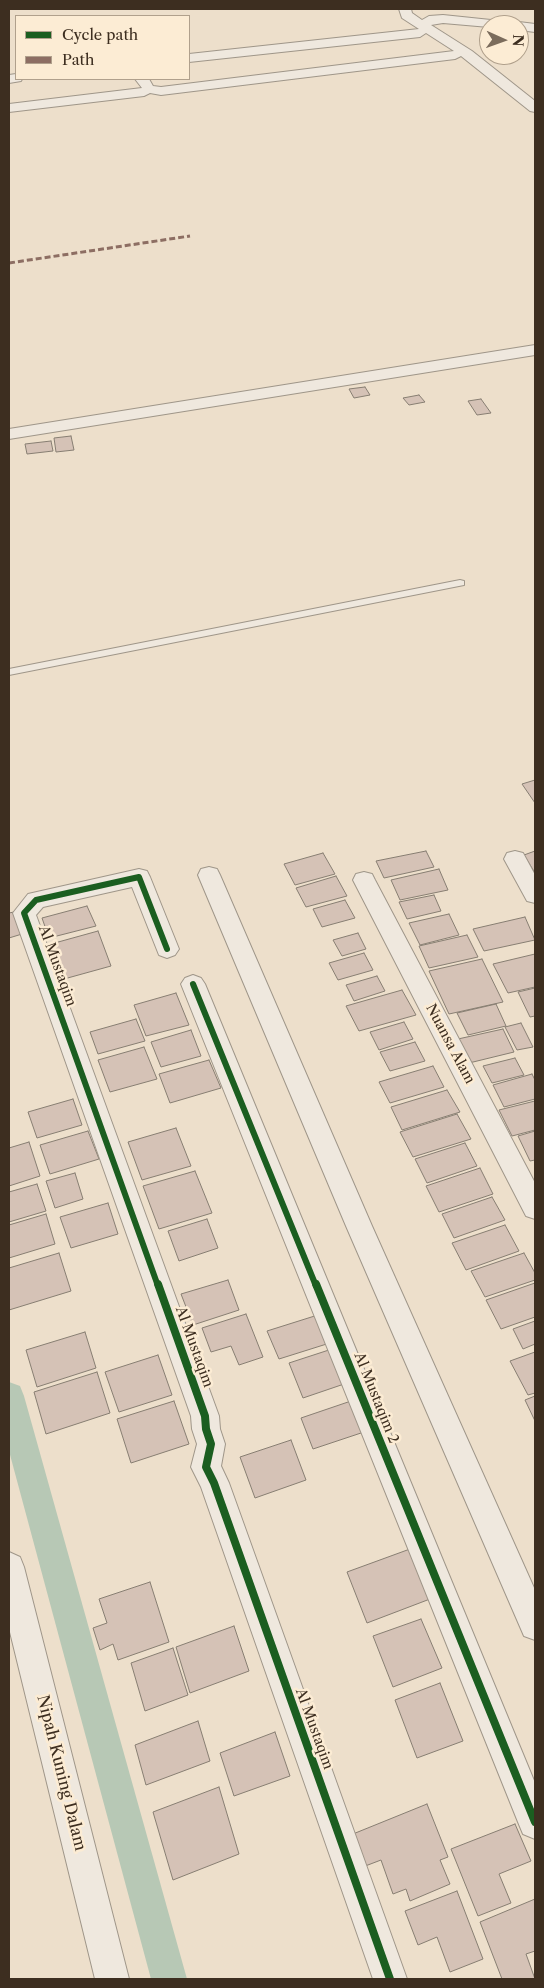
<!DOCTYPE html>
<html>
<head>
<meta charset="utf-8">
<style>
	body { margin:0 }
	#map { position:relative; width:544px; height:1988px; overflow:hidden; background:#eddfcb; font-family:"Libre Caslon Text",serif }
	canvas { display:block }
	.frame { position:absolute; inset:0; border:10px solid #3d2e20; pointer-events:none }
	.legend { position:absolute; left:15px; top:15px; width:175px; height:65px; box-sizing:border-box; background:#fcecd4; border:1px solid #b0a08c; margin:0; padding:6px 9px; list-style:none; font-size:15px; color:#3d2e20 }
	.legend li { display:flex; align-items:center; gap:10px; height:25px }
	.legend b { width:25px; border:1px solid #b0a08c }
	.north { position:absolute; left:479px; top:15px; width:50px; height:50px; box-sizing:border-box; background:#fcecd4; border:1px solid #b0a08c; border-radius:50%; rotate:92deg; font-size:14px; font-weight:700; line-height:20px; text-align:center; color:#3d2e20 }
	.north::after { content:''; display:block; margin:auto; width:18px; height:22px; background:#7b6c5c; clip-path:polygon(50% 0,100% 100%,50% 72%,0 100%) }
</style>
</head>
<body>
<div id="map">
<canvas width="544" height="1988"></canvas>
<div class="frame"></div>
<ul class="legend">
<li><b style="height:6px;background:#1b5e20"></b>Cycle path</li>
<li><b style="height:6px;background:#8d6e63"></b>Path</li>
</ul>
<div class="north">N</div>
</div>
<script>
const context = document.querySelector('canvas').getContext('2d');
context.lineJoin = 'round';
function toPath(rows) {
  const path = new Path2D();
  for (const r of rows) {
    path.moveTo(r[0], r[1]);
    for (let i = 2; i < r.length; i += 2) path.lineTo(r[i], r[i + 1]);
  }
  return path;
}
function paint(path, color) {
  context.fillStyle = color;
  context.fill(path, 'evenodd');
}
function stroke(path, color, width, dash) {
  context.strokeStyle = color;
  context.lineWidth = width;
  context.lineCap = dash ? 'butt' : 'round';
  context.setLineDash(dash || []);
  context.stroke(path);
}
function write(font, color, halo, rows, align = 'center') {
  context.font = font + ' "Libre Caslon Text",serif';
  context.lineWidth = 5;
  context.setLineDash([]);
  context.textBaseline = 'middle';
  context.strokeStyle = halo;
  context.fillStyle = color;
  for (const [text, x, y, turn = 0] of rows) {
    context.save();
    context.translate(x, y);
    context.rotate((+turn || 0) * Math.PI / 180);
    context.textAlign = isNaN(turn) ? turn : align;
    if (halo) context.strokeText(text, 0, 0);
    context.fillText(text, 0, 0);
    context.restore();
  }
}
const canal = toPath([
	[9,1382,20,1386,24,1396,187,1979,151,1979,9,1451,9,1382]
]);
const building = toPath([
	[365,387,370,395,354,398,349,389,365,387],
	[419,395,425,402,409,405,403,398,419,395],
	[481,399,491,413,477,415,468,401,481,399],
	[71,436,74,450,56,452,54,438,71,436],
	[51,441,53,451,27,454,25,444,51,441],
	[535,780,535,803,522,784,535,780],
	[426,851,434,867,384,878,376,861,426,851],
	[535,851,535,873,524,855,535,851],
	[323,853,335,874,295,885,284,864,323,853],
	[439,869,448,890,400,900,391,880,439,869],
	[336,876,347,896,306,907,296,888,336,876],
	[434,895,441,911,407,919,399,902,434,895],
	[345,900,355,918,322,927,313,909,345,900],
	[87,906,96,926,49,938,42,918,87,906],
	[14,912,22,934,9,938,9,913,14,912],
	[449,914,459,935,420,945,409,923,449,914],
	[525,917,535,940,484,951,473,929,525,917],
	[98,931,111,966,64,979,51,944,98,931],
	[358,933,366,949,342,956,333,940,358,933],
	[467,935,478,957,429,968,419,946,467,935],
	[364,953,373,970,338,980,329,963,364,953],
	[535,954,535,987,508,993,493,964,535,954],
	[482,959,503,1002,449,1014,429,971,482,959],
	[377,976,385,991,354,1001,346,985,377,976],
	[535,988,535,1016,530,1017,518,992,535,988],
	[402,990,416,1015,359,1031,346,1006,402,990],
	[176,993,189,1025,146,1036,134,1005,176,993],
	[496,1004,506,1026,468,1035,457,1013,496,1004],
	[136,1019,145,1041,98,1054,90,1032,136,1019],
	[404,1022,413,1039,379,1050,370,1032,404,1022],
	[521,1023,533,1047,517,1050,505,1027,521,1023],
	[503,1029,514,1052,469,1063,458,1039,503,1029],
	[191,1030,201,1056,161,1067,151,1042,191,1030],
	[415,1042,425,1061,390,1071,380,1052,415,1042],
	[144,1047,157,1079,110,1092,98,1060,144,1047],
	[515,1058,524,1075,492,1083,483,1066,515,1058],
	[209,1060,221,1088,170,1103,159,1074,209,1060],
	[433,1066,444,1087,390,1103,379,1082,433,1066],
	[532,1074,535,1080,535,1099,504,1107,493,1085,532,1074],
	[447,1090,460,1112,402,1130,391,1107,447,1090],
	[73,1099,82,1125,37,1138,28,1112,73,1099],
	[535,1101,535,1130,512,1136,499,1110,535,1101],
	[457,1114,471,1139,413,1157,400,1132,457,1114],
	[176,1128,191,1166,142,1180,128,1142,176,1128],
	[88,1131,99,1159,50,1174,40,1145,88,1131],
	[535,1131,535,1160,530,1161,518,1136,535,1131],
	[29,1142,40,1176,9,1186,9,1148,29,1142],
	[465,1143,477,1166,427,1183,415,1159,465,1143],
	[480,1168,493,1194,439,1212,426,1186,480,1168],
	[195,1171,212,1213,159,1229,143,1186,195,1171],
	[75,1173,83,1199,55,1208,46,1181,75,1173],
	[37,1184,46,1211,9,1222,9,1192,37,1184],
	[492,1197,505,1220,454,1238,442,1214,492,1197],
	[108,1203,118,1234,71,1248,60,1217,108,1203],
	[46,1214,55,1244,9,1258,9,1225,46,1214],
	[207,1219,218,1248,179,1261,168,1231,207,1219],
	[505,1225,519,1251,466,1270,452,1243,505,1225],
	[59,1253,71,1291,9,1310,9,1268,59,1253],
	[524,1253,535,1273,535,1280,485,1297,471,1271,524,1253],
	[228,1280,239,1310,193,1325,181,1294,228,1280],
	[535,1283,535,1317,501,1329,486,1300,535,1283],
	[246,1314,263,1357,239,1365,231,1346,211,1352,202,1328,246,1314],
	[321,1314,333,1342,279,1359,267,1331,321,1314],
	[535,1321,535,1344,523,1349,513,1329,535,1321],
	[85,1332,96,1368,37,1387,26,1350,85,1332],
	[335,1348,350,1382,303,1398,289,1363,335,1348],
	[535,1352,535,1393,528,1395,510,1361,535,1352],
	[158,1355,172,1395,119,1412,105,1372,158,1355],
	[97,1372,110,1413,46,1434,34,1392,97,1372],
	[535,1396,535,1421,525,1400,535,1396],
	[354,1400,367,1431,313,1449,301,1418,354,1400],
	[174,1401,189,1444,131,1463,117,1419,174,1401],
	[291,1440,306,1480,255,1498,240,1457,291,1440],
	[410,1549,430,1599,367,1623,347,1572,410,1549],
	[150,1582,169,1642,118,1660,113,1644,100,1650,93,1628,107,1623,99,1599,150,1582],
	[421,1619,442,1668,393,1687,373,1636,421,1619],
	[234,1626,249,1671,190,1693,176,1647,234,1626],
	[173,1648,188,1695,145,1711,131,1663,173,1648],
	[440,1683,463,1741,417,1758,395,1700,440,1683],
	[198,1721,210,1761,146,1785,135,1745,198,1721],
	[275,1732,290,1776,234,1796,220,1753,275,1732],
	[219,1787,239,1854,173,1880,153,1812,219,1787],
	[427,1804,448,1857,440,1860,450,1884,410,1901,406,1889,393,1894,381,1860,360,1868,348,1836,427,1804],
	[515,1824,531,1861,499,1874,511,1903,478,1916,451,1849,515,1824],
	[457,1891,483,1959,450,1972,437,1937,418,1945,405,1911,457,1891],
	[535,1899,535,1951,526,1954,535,1979,502,1979,480,1922,535,1899]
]);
const lane = toPath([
	[460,580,464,581,464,585,9,675,9,669,460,580]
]);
const street = toPath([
	[399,9,411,9,412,13,422,20,429,16,443,15,510,22,511,25,489,25,489,27,443,23,431,25,472,51,535,101,535,112,530,111,461,56,455,59,161,95,150,93,144,96,9,112,9,104,142,88,135,79,149,79,153,86,161,87,454,51,426,33,420,37,189,62,189,54,419,29,402,18,399,9],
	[519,22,535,24,535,32,519,30,519,25,513,25,519,22],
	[16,74,16,79,22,79,21,81,9,83,9,75,16,74],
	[535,345,535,355,9,439,9,429,535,345],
	[515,851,523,853,535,875,535,903,527,901,504,859,507,853,515,851],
	[209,867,217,869,220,875,372,1226,535,1590,535,1640,524,1636,346,1226,198,875,201,869,209,867],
	[139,869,147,871,150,877,179,949,175,955,167,958,159,955,132,887,43,907,36,915,219,1416,220,1429,225,1444,221,1466,229,1483,407,1979,373,1979,201,1487,191,1467,197,1444,192,1429,191,1416,13,913,28,894,139,869],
	[364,872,372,874,375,880,535,1183,535,1219,526,1216,353,880,356,874,364,872],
	[193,975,201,978,205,984,535,1783,535,1839,523,1834,518,1822,181,984,185,978,193,975],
	[9,1552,20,1557,24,1567,129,1979,95,1979,9,1628,9,1552]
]);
const quiet = toPath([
	[9,263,190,236]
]);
const cyclewayFar1 = toPath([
	[193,984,316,1286],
	[158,1286,24,913,36,900,139,877,167,949]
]);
const cycleway = toPath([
	[158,1284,205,1416,206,1429,211,1444,206,1467,214,1483,390,1979],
	[316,1284,535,1822]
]);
const streetNames = [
	["Al Mustaqim",57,966,70],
	["Nuansa Alam",450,1044,62],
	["Al Mustaqim",194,1347,70],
	["Al Mustaqim 2",376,1398,68],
	["Al Mustaqim",314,1729,70]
];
const nearStreetnames = [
	["Nipah Kuning Dalam",61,1773,76]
];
paint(canal, '#b7c8b5');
paint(building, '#d5c2b6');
stroke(building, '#877e72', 1);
stroke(lane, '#9f9689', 2);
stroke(street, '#9f9689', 2);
paint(lane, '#efe8de');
paint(street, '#efe8de');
stroke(quiet, '#8d6e63', 3, [6, 3]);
stroke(cyclewayFar1, '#1b5e20', 6);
stroke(cycleway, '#1b5e20', 8);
write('14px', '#3d2e20', '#fcecd4', streetNames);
write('16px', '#3d2e20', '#fcecd4', nearStreetnames);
</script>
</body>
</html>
